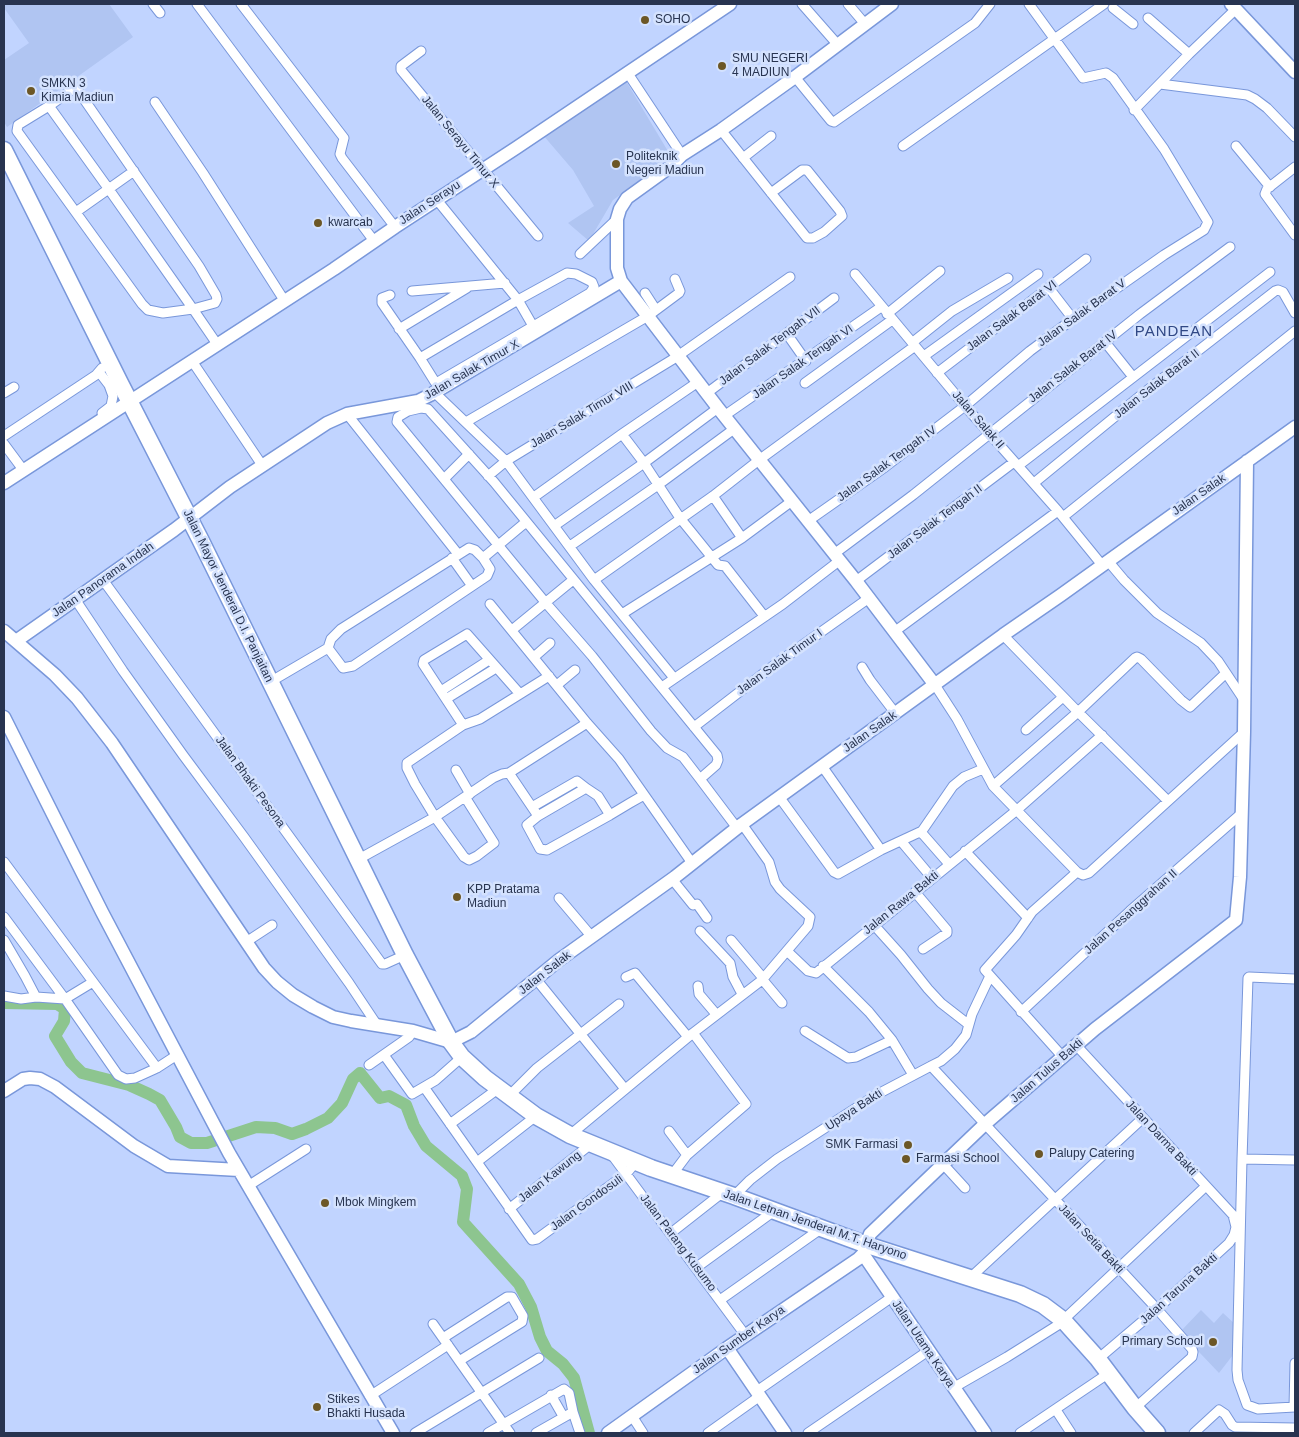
<!DOCTYPE html>
<html>
<head>
<meta charset="utf-8">
<style>
	body { margin:0 }
	#map { position:relative; width:1299px; height:1437px; overflow:hidden; background:#c1d4ff; font-family:Helvetica,sans-serif }
	canvas { display:block }
	.frame { position:absolute; inset:0; border:5px solid #283450; pointer-events:none }
</style>
</head>
<body>
<div id="map">
<canvas width="1299" height="1437"></canvas>
<div class="frame"></div>
</div>
<script>
const context = document.querySelector('canvas').getContext('2d');
context.lineJoin = 'round';
function paint(path, color) {
  context.fillStyle = color;
  context.fill(path, 'evenodd');
}
function toPath(rows) {
  const path = new Path2D();
  for (const r of rows) {
    path.moveTo(r[0], r[1]);
    for (let i = 2; i < r.length; i += 2) path.lineTo(r[i], r[i + 1]);
  }
  return path;
}
function stroke(path, color, width, dash) {
  context.strokeStyle = color;
  context.lineWidth = width;
  context.lineCap = dash ? 'butt' : 'round';
  context.setLineDash(dash || []);
  context.stroke(path);
}
function write(font, color, halo, rows, align = 'center') {
  context.font = font + ' Helvetica,sans-serif';
  context.lineWidth = 5;
  context.setLineDash([]);
  context.textBaseline = 'middle';
  context.strokeStyle = halo;
  context.fillStyle = color;
  for (const [text, x, y, turn = 0] of rows) {
    context.save();
    context.translate(x, y);
    context.rotate((+turn || 0) * Math.PI / 180);
    context.textAlign = isNaN(turn) ? turn : align;
    if (halo) context.strokeText(text, 0, 0);
    context.fillText(text, 0, 0);
    context.restore();
  }
}
const built = toPath([
	[4,4,109,4,133,37,7,127,4,122,4,60,29,43,4,8],
	[626,81,672,158,613,200,589,241,568,223,594,206,573,170,543,135],
	[1201,1310,1214,1323,1223,1313,1236,1325,1236,1351,1219,1373,1180,1332]
]);
const river = toPath([
	[4,1003,57,1004,65,1009,64,1021,55,1036,71,1062,82,1073,129,1085,149,1094,160,1100,176,1127,180,1137,191,1143,207,1143,256,1127,275,1128,292,1134,306,1129,328,1118,342,1103,353,1079,360,1073,380,1098,389,1096,406,1105,414,1126,426,1146,462,1176,467,1189,463,1222,519,1284,531,1307,540,1337,547,1351,563,1364,574,1378,589,1433]
]);
const street = toPath([
	[153,4,160,13],
	[197,4,374,241],
	[241,4,344,138,340,154,342,158,395,227],
	[802,4,838,45],
	[848,4,865,24],
	[1113,8,1133,24],
	[1148,18,1189,54],
	[421,51,401,66,401,70,538,236],
	[627,72,682,155],
	[795,77,831,121,834,122,975,23,990,4],
	[1160,84,1247,95,1255,99,1267,108,1295,137],
	[155,102,203,173,284,300],
	[49,106,73,89,77,89,79,92,199,266,216,295,217,299,215,303,193,309,163,313,148,310,142,304,17,131,18,125,49,106,108,188,193,309,217,344],
	[1134,110,1189,54,1236,9],
	[721,130,807,238,813,238,824,232,842,216,840,211,807,170,802,170,771,193],
	[903,146,1104,4],
	[1236,146,1270,187],
	[743,158,771,136],
	[1295,167,1267,189,1265,194,1295,235],
	[437,200,518,300,533,326],
	[76,212,134,171],
	[580,254,617,219],
	[567,273,576,274,592,282,594,287,590,293,438,382,435,382,420,358,518,300,567,273],
	[855,274,965,406,1058,511,1102,565],
	[1049,288,1073,319],
	[412,291,505,283],
	[645,293,656,310],
	[390,295,382,298,382,303,420,358],
	[887,314,940,271],
	[399,329,467,288],
	[787,334,806,361],
	[913,342,952,311,1008,278],
	[1105,342,1133,377],
	[924,356,1038,274],
	[192,361,262,465],
	[99,372,109,385,113,396,111,406,102,413],
	[937,373,1086,259],
	[805,383,892,320],
	[4,393,14,387],
	[435,393,506,461,594,580,674,678],
	[707,393,834,298],
	[347,414,458,554],
	[724,416,881,307],
	[466,422,648,316,679,293,680,291,675,279],
	[622,434,644,463,680,518,718,565,725,566,764,616],
	[4,436,96,375,102,368],
	[4,444,24,471],
	[1018,466,1270,272],
	[488,476,506,461,675,358,790,277],
	[444,479,469,454],
	[1034,483,1145,392,1275,291,1278,290,1283,292,1295,313],
	[713,496,742,538],
	[534,497,622,434,698,382],
	[1063,517,1295,331],
	[808,521,885,467,965,406,1030,351,1073,319,1164,255,1204,230,1208,222,1164,149,1113,78,1106,73,1083,78,1029,4],
	[554,526,644,463,718,408],
	[570,546,658,485,734,429],
	[834,554,913,495,1140,314,1230,247],
	[452,558,472,586],
	[483,558,526,522],
	[1108,561,1124,580,1157,613,1201,643,1218,661,1244,700],
	[103,580,382,964,385,964,405,955],
	[594,580,713,496,759,460,915,346],
	[856,581,1014,462],
	[75,599,123,671,183,755,244,837,349,983,377,1025],
	[490,604,587,723,619,759,692,863],
	[622,614,742,538,792,501],
	[512,630,573,580],
	[894,632,1058,511],
	[1003,635,1078,712,1168,801],
	[534,657,550,643],
	[862,667,870,680,896,714],
	[270,682,328,648,343,668,353,666,487,576,490,569,483,558,475,550,469,548,341,629,331,639,328,648],
	[557,685,575,670],
	[935,685,957,719,993,786,1077,872,1083,875,1089,873,1244,732],
	[662,687,783,604,839,561],
	[441,691,489,660],
	[446,699,496,668],
	[463,725,423,664,424,660,467,634,520,694],
	[694,727,773,666,869,598],
	[1026,730,1063,697],
	[822,766,881,850],
	[456,770,470,794],
	[509,773,587,723],
	[700,779,683,757,667,748,651,731,592,656,545,602,397,422,398,417,408,411,421,408,428,409,494,482,717,755,718,760,716,765,700,779,737,828],
	[993,786,1078,712,1135,658,1137,657,1141,659,1181,700,1190,707,1226,673],
	[465,797,494,843,477,856,469,860,464,857,435,817,415,784,407,768,407,763,463,725,480,719,549,676],
	[780,798,834,872,838,874,881,850,922,831,953,786,964,777,983,769],
	[532,807,577,781,586,788],
	[610,815,598,796,586,788,538,816,527,825,540,849,547,850,610,815,630,803,644,795],
	[921,832,949,864],
	[901,841,932,878],
	[965,851,1028,918],
	[357,860,435,817,493,778,502,774,509,773,538,816],
	[4,862,157,1068],
	[672,879,693,905,697,904,707,918],
	[915,892,947,930,947,933,923,949],
	[559,898,592,937],
	[4,917,65,999,118,1075,126,1079,135,1078,157,1068,177,1055],
	[874,925,901,955,928,989,941,1003,968,1024],
	[700,931,730,963,733,977,742,994],
	[4,940,25,976,36,997],
	[731,940,763,978],
	[246,942,272,925],
	[787,951,808,971,816,973,1017,810,1102,735],
	[823,966,869,1012,892,1040,913,1075],
	[626,977,635,973,688,1037],
	[536,979,625,1089],
	[762,979,782,1003],
	[698,986,699,994,716,1014],
	[4,996,21,999,36,997,65,999,93,982],
	[1021,1012,1130,911,1242,813],
	[805,1031,848,1058,856,1057,892,1040],
	[1076,1045,1233,1215,1236,1227,1234,1235,1229,1243,1157,1309,1098,1359],
	[384,1055,412,1094,436,1080,462,1057],
	[1062,1056,985,970,1016,935,1032,912,1077,872],
	[369,1065,409,1037,413,1031],
	[931,1066,1157,1309,1192,1349,1193,1352,1192,1357,1135,1408],
	[424,1087,532,1240,537,1239,626,1174,636,1162],
	[509,1096,537,1068,619,1004],
	[450,1124,499,1088],
	[669,1131,687,1155],
	[570,1135,693,1033,762,980,808,926,810,917,780,889,775,882,769,862,742,824],
	[612,1155,746,1336],
	[1242,1159,1248,978,1249,977,1295,979],
	[1295,1160,1242,1159,1237,1370,1238,1380,1247,1405,1258,1409,1295,1407],
	[477,1162,536,1116],
	[943,1164,965,1188],
	[672,1175,687,1155,746,1104,693,1033],
	[248,1186,306,1149],
	[734,1196,750,1180,777,1159,876,1095,931,1066,941,1061,955,1049,966,1035,972,1014,990,976],
	[509,1209,591,1144],
	[671,1233,722,1193],
	[697,1267,774,1211],
	[970,1278,1143,1118],
	[720,1300,822,1228],
	[433,1324,510,1433],
	[443,1338,507,1297,512,1297,523,1316,522,1322,459,1361],
	[953,1388,1007,1357,1058,1325,1206,1186],
	[757,1391,892,1297],
	[551,1395,563,1416],
	[370,1396,448,1345],
	[1294,1407,1295,1363],
	[1056,1410,1071,1433],
	[632,1416,643,1433],
	[415,1433,539,1358],
	[488,1433,564,1389,569,1393,573,1412],
	[536,1433,573,1412,580,1433],
	[708,1433,760,1396],
	[808,1433,928,1351],
	[1020,1433,1109,1373],
	[1194,1433,1219,1410,1225,1414,1232,1425,1235,1427,1295,1428]
]);
const secondary = toPath([
	[892,4,795,77,721,130,682,155,670,167,627,198,620,209,617,219,617,268,621,281,718,408,856,581,935,685],
	[1231,4,1295,72],
	[4,483,334,269,395,227,516,148,730,4],
	[4,631,55,675,77,698,112,743,264,968,277,982,293,995,313,1007,333,1017,351,1021,413,1031,451,1042,471,1032,559,960,675,877,742,824,1003,635,1061,595,1295,427],
	[16,641,174,530,230,487,327,423,347,414,418,401,430,395,621,281],
	[4,717,102,912,229,1153,393,1433],
	[4,1091,23,1079,30,1078,40,1079,55,1087,134,1146,168,1166,239,1170],
	[863,1254,985,1433],
	[727,1348,785,1433],
	[608,1433,727,1348,858,1259,863,1254,870,1234,985,1124,1095,1029,1236,920,1240,877,1244,732,1247,461]
]);
const highway = toPath([
	[4,150,120,383,200,539,405,955,451,1042,462,1057,485,1078,536,1116,570,1135,651,1168,734,1196,867,1245,1020,1294,1043,1305,1063,1320,1098,1359,1135,1408,1157,1433]
]);
const markers = [
	[645,20,5,"#6c5726"],
	[722,66,5,"#6c5726"],
	[31,91,5,"#6c5726"],
	[616,164,5,"#6c5726"],
	[318,223,5,"#6c5726"],
	[457,897,5,"#6c5726"],
	[908,1145,5,"#6c5726"],
	[1039,1154,5,"#6c5726"],
	[906,1159,5,"#6c5726"],
	[325,1203,5,"#6c5726"],
	[1213,1342,5,"#6c5726"],
	[317,1407,5,"#6c5726"]
];
const poiNames = [
	["SOHO",655,20],
	["SMU NEGERI",732,59],
	["4 MADIUN",732,73],
	["SMKN 3",41,84],
	["Kimia Madiun",41,98],
	["Politeknik",626,157],
	["Negeri Madiun",626,171],
	["kwarcab",328,223],
	["KPP Pratama",467,890],
	["Madiun",467,904],
	["SMK Farmasi",898,1145,"right"],
	["Palupy Catering",1049,1154],
	["Farmasi School",916,1159],
	["Mbok Mingkem",335,1203],
	["Primary School",1203,1342,"right"],
	["Stikes",327,1400],
	["Bhakti Husada",327,1414]
];
const streetNames = [
	["Jalan Serayu Timur X",460,142,51],
	["Jalan Serayu",430,203,-33],
	["Jalan Salak Barat V",1082,313,-36],
	["Jalan Salak Barat VI",1012,316,-37],
	["Jalan Salak Tengah VII",770,346,-37],
	["Jalan Salak Tengah VI",803,362,-35],
	["Jalan Salak Barat IV",1073,367,-38],
	["Jalan Salak Timur X",472,370,-30],
	["Jalan Salak Barat II",1157,384,-38],
	["Jalan Salak Timur VIII",582,415,-31],
	["Jalan Salak II",978,420,49],
	["Jalan Salak Tengah IV",887,464,-36],
	["Jalan Salak",1199,495,-35],
	["Jalan Salak Tengah II",935,522,-37],
	["Jalan Panorama Indah",103,580,-35],
	["Jalan Mayor Jenderal D.I. Panjaitan",228,596,64],
	["Jalan Salak Timur I",780,662,-36],
	["Jalan Salak",870,732,-35],
	["Jalan Bhakti Pesona",250,782,54],
	["Jalan Rawa Bakti",901,903,-39],
	["Jalan Pesanggrahan II",1131,912,-42],
	["Jalan Salak",545,973,-38],
	["Jalan Tulus Bakti",1047,1071,-41],
	["Upaya Bakti",854,1110,-33],
	["Jalan Darma Bakti",1161,1138,47],
	["Jalan Kawung",550,1177,-38],
	["Jalan Gondosuli",587,1203,-36],
	["Jalan Letnan Jenderal M.T. Haryono",815,1225,19],
	["Jalan Setia Bakti",1091,1239,47],
	["Jalan Parang Kusumo",678,1243,53],
	["Jalan Taruna Bakti",1179,1289,-42],
	["Jalan Sumber Karya",739,1340,-35],
	["Jalan Utama Karya",923,1344,56]
];
const quarterNames = [
	["PANDEAN",1174,332]
];
paint(built, '#b0c5f2');
stroke(river, '#8dc58f', 12);
stroke(street, '#7997da', 11);
stroke(secondary, '#7997da', 15);
stroke(highway, '#7997da', 19);
stroke(street, '#fff', 9);
stroke(secondary, '#fff', 12);
stroke(highway, '#fff', 16);
for (const [x, y, r, color] of markers) {
  const dot = new Path2D();
  dot.arc(x, y, r, 0, 2 * Math.PI);
  context.fillStyle = color;
  context.fill(dot);
  stroke(dot, '#d4e2fe', 2);
}
write('12px', '#283450', '#d4e2fe', poiNames, 'left');
write('12px', '#283450', '#d4e2fe', streetNames);
context.letterSpacing = '1px';
write('15px', '#304885', '#d4e2fe', quarterNames);
context.letterSpacing = '0px';
</script>
</body>
</html>
